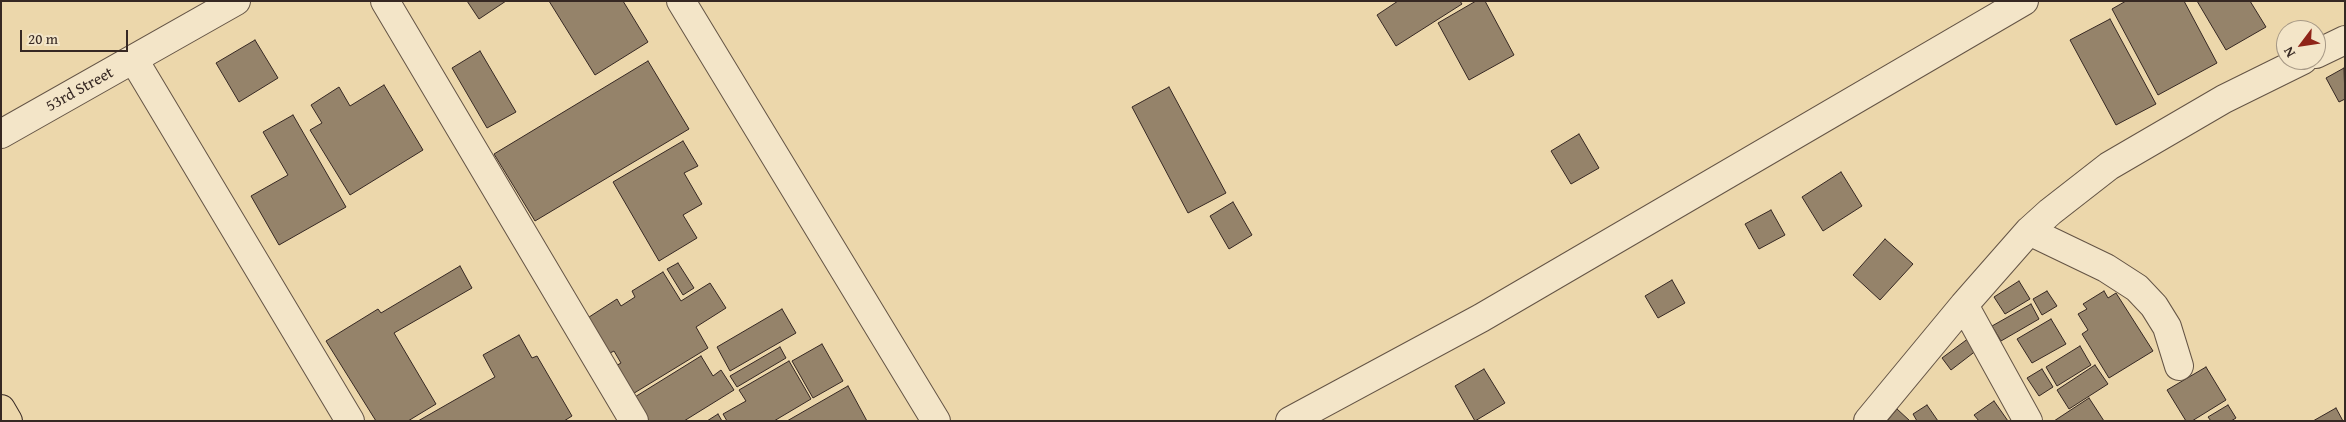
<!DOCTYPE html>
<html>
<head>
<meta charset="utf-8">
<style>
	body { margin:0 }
	#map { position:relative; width:2346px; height:422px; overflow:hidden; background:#ecd7ab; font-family:"Gentium Book Plus",serif }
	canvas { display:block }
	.frame { position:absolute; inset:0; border:2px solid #362823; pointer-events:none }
	.north { position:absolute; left:2276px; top:20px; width:50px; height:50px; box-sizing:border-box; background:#f3e5c8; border:1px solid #a79986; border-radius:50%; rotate:239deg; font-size:14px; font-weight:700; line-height:20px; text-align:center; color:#362823 }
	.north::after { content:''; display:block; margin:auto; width:18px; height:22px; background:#8f2418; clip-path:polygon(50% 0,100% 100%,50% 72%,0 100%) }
	.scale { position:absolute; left:20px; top:30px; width:108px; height:22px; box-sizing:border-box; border:2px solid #362823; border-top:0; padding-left:6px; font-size:15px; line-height:18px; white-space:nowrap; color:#362823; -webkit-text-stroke:4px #f3e5c8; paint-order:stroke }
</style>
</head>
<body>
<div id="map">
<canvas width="2346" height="422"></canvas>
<div class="frame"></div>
<div class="north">N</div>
<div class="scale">20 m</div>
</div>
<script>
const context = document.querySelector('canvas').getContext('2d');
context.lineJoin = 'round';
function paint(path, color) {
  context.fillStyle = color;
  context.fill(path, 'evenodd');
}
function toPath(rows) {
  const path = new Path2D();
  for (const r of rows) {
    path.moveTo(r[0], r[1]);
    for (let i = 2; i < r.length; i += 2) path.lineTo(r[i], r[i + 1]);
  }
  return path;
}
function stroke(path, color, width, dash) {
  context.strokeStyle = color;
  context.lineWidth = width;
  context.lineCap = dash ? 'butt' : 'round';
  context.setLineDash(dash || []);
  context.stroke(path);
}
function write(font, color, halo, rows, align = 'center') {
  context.font = font + ' "Gentium Book Plus",serif';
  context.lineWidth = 4;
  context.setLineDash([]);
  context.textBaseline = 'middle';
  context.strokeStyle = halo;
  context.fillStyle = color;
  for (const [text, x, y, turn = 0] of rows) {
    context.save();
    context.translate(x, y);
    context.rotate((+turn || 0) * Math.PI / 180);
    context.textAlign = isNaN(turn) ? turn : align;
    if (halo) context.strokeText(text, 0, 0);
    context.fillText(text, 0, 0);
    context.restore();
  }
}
const building = toPath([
	[467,1,506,1,479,19,467,1],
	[549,1,623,1,648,42,595,75,549,1],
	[1398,1,1460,1,1462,4,1396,46,1377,15,1398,1],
	[1476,1,1485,1,1514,55,1469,80,1438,23,1476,1],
	[2126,1,2184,1,2217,63,2158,95,2112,9,2126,1],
	[2197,1,2250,1,2266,27,2226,50,2197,1],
	[2110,19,2156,104,2116,125,2070,40,2110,19],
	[255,40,278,78,239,102,216,63,255,40],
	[480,51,516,112,487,128,452,68,480,51],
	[648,61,689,129,535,221,494,154,648,61],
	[2344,68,2345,99,2339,102,2326,78,2344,68],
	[384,85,423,150,350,195,310,130,322,123,311,105,339,87,350,106,384,85],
	[1169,87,1226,193,1188,213,1132,107,1169,87],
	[293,115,346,207,279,245,251,196,288,175,263,132,293,115],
	[1579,134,1599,168,1571,184,1551,151,1579,134],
	[683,141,698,166,684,173,702,204,683,215,697,238,659,261,613,182,683,141],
	[1841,172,1862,206,1823,231,1802,197,1841,172],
	[1233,202,1252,235,1229,249,1210,216,1233,202],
	[1771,210,1785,235,1759,249,1745,224,1771,210],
	[1885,239,1913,264,1880,300,1853,275,1885,239],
	[678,263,694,288,683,295,667,269,678,263],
	[460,266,472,288,394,333,436,404,408,421,376,421,326,341,378,309,381,313,460,266],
	[663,272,681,301,710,283,726,308,696,327,708,348,631,395,614,367,621,363,614,351,608,354,586,319,617,299,621,306,635,297,632,291,663,272],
	[1672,280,1685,303,1658,318,1645,296,1672,280],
	[2019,281,2030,299,2005,314,1994,297,2019,281],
	[2047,291,2057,306,2042,315,2033,299,2047,291],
	[2104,291,2108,298,2116,293,2153,351,2109,378,2082,334,2088,330,2078,314,2087,309,2083,304,2104,291],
	[2031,304,2039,319,2001,341,1992,326,2031,304],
	[782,309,796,333,730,371,717,347,782,309],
	[2051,319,2066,344,2032,363,2017,339,2051,319],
	[519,335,532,358,537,356,572,416,564,421,418,421,495,377,483,355,519,335],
	[1969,338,1977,350,1951,370,1942,358,1969,338],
	[822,344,843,381,813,398,792,361,822,344],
	[2080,346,2091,365,2057,386,2046,367,2080,346],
	[780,347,786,358,737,387,730,376,780,347],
	[701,356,713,376,721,370,734,390,684,421,643,421,630,400,701,356],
	[789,361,811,399,774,421,727,421,723,414,746,401,739,390,789,361],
	[2095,365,2108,384,2069,409,2057,390,2095,365],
	[2206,367,2226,400,2192,421,2186,421,2167,390,2206,367],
	[1484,369,1505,403,1475,421,1455,386,1484,369],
	[2042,369,2053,387,2039,396,2027,378,2042,369],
	[848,386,867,421,787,421,848,386],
	[2089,398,2104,421,2054,421,2089,398],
	[1994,401,2008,421,1979,421,1974,415,1994,401],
	[1927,405,1938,421,1917,421,1913,414,1927,405],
	[2228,405,2236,418,2231,421,2211,421,2208,417,2228,405],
	[2336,408,2343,421,2313,421,2336,408],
	[1897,409,1910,421,1887,421,1897,409],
	[718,414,722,421,707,421,718,414]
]);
const minor = toPath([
	[385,1,634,421],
	[681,1,936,421],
	[2316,54,2345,40],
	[134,60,350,421],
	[1,134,236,1],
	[2029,231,2106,268,2137,288,2154,306,2167,327,2179,366],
	[1964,305,2028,421],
	[1290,421,1481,318,2024,1],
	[1868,421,1964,305,2029,231,2050,212,2109,166,2224,99,2303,60]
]);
const major = toPath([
	[1,409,8,421]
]);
const streetNames = [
	["53rd Street",80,90,-29]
];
paint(building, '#95836a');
stroke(building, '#362823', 1);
stroke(minor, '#645445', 30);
stroke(major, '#362823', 30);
stroke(minor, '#f3e5c8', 28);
stroke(major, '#ecd7ab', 28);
write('16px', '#362823', '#f3e5c8', streetNames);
</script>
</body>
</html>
